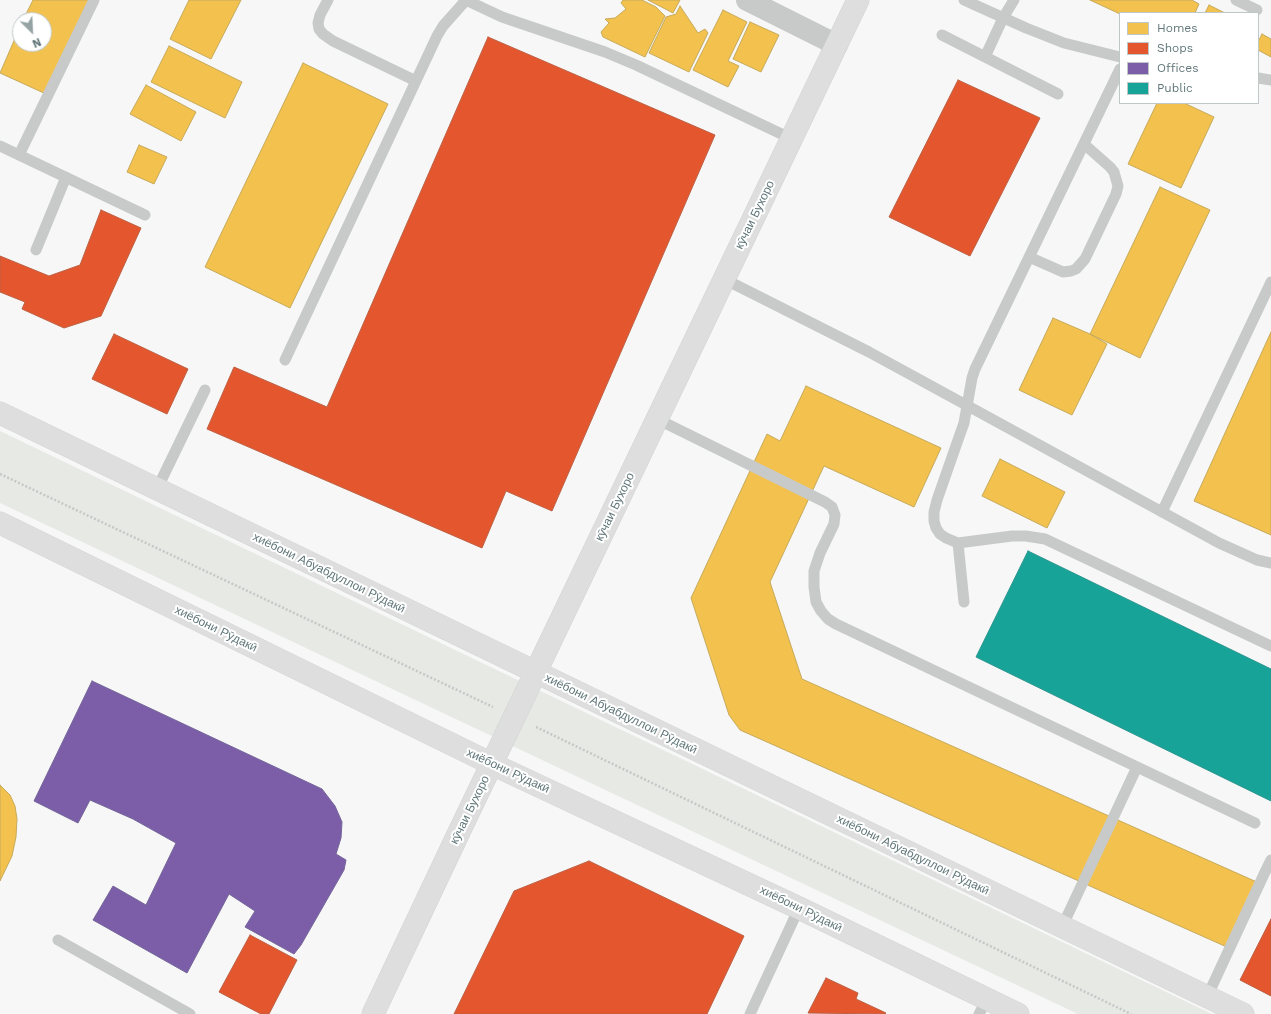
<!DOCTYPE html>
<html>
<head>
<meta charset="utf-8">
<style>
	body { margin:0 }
	#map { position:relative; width:1271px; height:1014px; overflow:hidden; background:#f7f7f7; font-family:"Work Sans",sans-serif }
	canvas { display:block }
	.legend { position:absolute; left:1119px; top:12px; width:140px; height:92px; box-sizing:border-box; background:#fff; border:1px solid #bfc8c9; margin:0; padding:5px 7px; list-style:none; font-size:12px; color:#607679 }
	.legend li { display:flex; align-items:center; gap:8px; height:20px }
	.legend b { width:20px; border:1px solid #bfc8c9 }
	.north { position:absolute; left:12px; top:12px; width:40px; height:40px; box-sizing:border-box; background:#fff; border:1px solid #bfc8c9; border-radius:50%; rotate:156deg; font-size:11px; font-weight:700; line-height:16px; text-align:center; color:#607679 }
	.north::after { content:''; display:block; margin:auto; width:14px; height:18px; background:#95a3a5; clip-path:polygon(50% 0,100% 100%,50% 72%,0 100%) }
</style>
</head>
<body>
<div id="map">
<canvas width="1271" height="1014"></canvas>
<ul class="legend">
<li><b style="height:11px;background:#f2c14e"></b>Homes</li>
<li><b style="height:11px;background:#e4572e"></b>Shops</li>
<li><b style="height:11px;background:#7b5ea7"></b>Offices</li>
<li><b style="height:11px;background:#17a398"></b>Public</li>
</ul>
<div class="north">N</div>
</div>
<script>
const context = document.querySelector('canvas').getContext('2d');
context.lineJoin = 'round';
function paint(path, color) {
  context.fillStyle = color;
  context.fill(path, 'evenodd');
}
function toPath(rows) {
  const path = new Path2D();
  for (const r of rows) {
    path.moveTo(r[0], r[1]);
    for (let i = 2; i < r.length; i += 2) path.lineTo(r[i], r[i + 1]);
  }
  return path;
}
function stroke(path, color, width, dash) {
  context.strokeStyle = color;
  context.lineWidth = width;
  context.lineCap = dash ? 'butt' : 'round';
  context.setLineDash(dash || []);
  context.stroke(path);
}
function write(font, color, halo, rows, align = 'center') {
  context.font = font + ' "Work Sans",sans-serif';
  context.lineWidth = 4;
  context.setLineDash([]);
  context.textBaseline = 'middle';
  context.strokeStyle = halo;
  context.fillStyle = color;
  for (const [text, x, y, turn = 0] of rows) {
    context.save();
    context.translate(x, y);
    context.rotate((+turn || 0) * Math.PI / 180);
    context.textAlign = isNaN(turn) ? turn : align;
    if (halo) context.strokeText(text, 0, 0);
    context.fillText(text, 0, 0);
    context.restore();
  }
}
const green = toPath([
	[0,431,1212,1014,1078,1014,0,503]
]);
const homes = toPath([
	[33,0,89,0,46,94,0,73,20,27,20,44,44,44,44,20,23,20,33,0],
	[189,0,241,0,211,59,170,39,189,0],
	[623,0,642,0,656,7,665,16,645,57,603,37,601,32,609,23,605,19,615,18,626,9,621,3,623,0],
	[648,0,680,0,673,13,648,0],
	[1090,0,1192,0,1199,4,1195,13,1120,13,1120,14,1090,0],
	[1209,5,1225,13,1205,13,1209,5],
	[680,6,698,33,705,29,708,33,689,72,649,53,666,17,676,14,680,6],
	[723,10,747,22,728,61,739,66,728,87,693,70,723,10],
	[750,22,779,35,761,72,733,59,750,22],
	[1262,34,1271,39,1271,57,1258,50,1258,42,1262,34],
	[169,46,242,82,225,118,151,82,169,46],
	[303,63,388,104,290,308,205,267,303,63],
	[146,85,196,112,181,141,130,114,146,85],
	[1157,103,1184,103,1214,117,1181,188,1128,164,1157,103],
	[139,145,167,157,154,184,127,172,139,145],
	[1160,187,1210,210,1140,358,1090,334,1160,187],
	[1053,318,1090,334,1107,344,1072,415,1019,390,1053,318],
	[1271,332,1271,535,1194,501,1271,332],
	[806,386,941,448,914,507,824,466,770,582,802,679,1259,883,1229,948,740,730,729,715,691,598,767,434,780,441,806,386],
	[1000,459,1065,492,1047,528,982,496,1000,459],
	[0,785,10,795,15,806,17,819,16,837,12,856,0,881,0,785]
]);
const shops = toPath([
	[488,37,715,135,552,511,506,491,482,548,207,429,234,367,327,407,488,37],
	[958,80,1040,118,970,256,889,217,958,80],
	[101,210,141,228,101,316,64,328,22,309,25,302,0,292,0,256,49,276,80,265,101,210],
	[114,334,188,369,167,414,92,379,114,334],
	[589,861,744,936,707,1014,454,1014,514,891,589,861],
	[1271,919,1271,996,1240,980,1271,919],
	[250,935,297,960,269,1014,261,1014,219,992,250,935],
	[826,978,858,993,856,999,886,1013,885,1014,808,1013,826,978]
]);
const offices = toPath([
	[92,681,322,789,335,806,342,822,341,838,336,854,346,860,344,870,301,945,294,954,245,927,255,911,229,894,187,973,93,920,113,886,146,905,176,843,133,819,90,800,78,823,34,801,92,681]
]);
const public = toPath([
	[1028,551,1271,669,1271,801,976,657,1028,551]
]);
const path = toPath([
	[0,474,493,707],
	[536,727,1131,1014]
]);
const lane = toPath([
	[328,0,320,15,318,23,319,29,323,34,333,41,416,81],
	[964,0,1026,28,1064,43,1120,57],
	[1236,0,1257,10],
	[942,35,1058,94],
	[985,57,1003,18,1014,0],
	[1120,69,975,369,972,378,964,423,959,437,937,500,934,512,934,521,936,528,940,534,946,538,958,543,1012,536,1026,536,1045,539,1271,646],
	[1258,78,1271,80],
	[0,146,145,215],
	[19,155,94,0],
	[36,250,66,177],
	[1029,257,1063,272,1071,271,1076,269,1085,259,1116,194,1118,186,1114,172,1110,167,1084,144],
	[724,279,869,352,1219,543,1257,560,1271,563],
	[285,360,437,36,443,26,466,0,502,17,605,52,636,65,792,139],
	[657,419,825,502,832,507,835,515,834,524,820,553,814,571,814,587,816,602,821,611,828,619,836,624,1255,823],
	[157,489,205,390],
	[1162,512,1271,282],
	[958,543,964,602],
	[1062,927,1137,767],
	[58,940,190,1014],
	[1207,997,1265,872,1271,860],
	[750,1014,799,908],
	[979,1014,987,999]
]);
const street = toPath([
	[747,0,837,45]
]);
const secondary = toPath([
	[373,1014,460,830,858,0]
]);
const highway = toPath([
	[0,413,1243,1014],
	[0,523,492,764,799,908,1018,1014]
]);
const streetNames = [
	["кӯчаи Бухоро",755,215,-64],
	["кӯчаи Бухоро",615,507,-64],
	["хиёбони Абуабдуллои Рӯдакӣ",329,573,26],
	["хиёбони Рӯдакӣ",216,629,26],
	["хиёбони Абуабдуллои Рӯдакӣ",621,714,26],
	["хиёбони Рӯдакӣ",508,771,25],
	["кӯчаи Бухоро",470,810,-64],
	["хиёбони Абуабдуллои Рӯдакӣ",913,855,26],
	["хиёбони Рӯдакӣ",801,909,26]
];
paint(green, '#e7e9e4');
paint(homes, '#f2c14e');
stroke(homes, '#c6aa5b', 1);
paint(shops, '#e4572e');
stroke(shops, '#bc6044', 1);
paint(offices, '#7b5ea7');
stroke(offices, '#736599', 1);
paint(public, '#17a398');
stroke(public, '#2d968f', 1);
stroke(secondary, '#d2d3d4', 23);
stroke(highway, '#d2d3d3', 23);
stroke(path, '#c6c7c8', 2.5, [2, 2]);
stroke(lane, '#c8caca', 11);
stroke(street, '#c8caca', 22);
stroke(secondary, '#dedede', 22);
stroke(highway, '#dedede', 22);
write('12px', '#607679', '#fff', streetNames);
</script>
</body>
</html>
